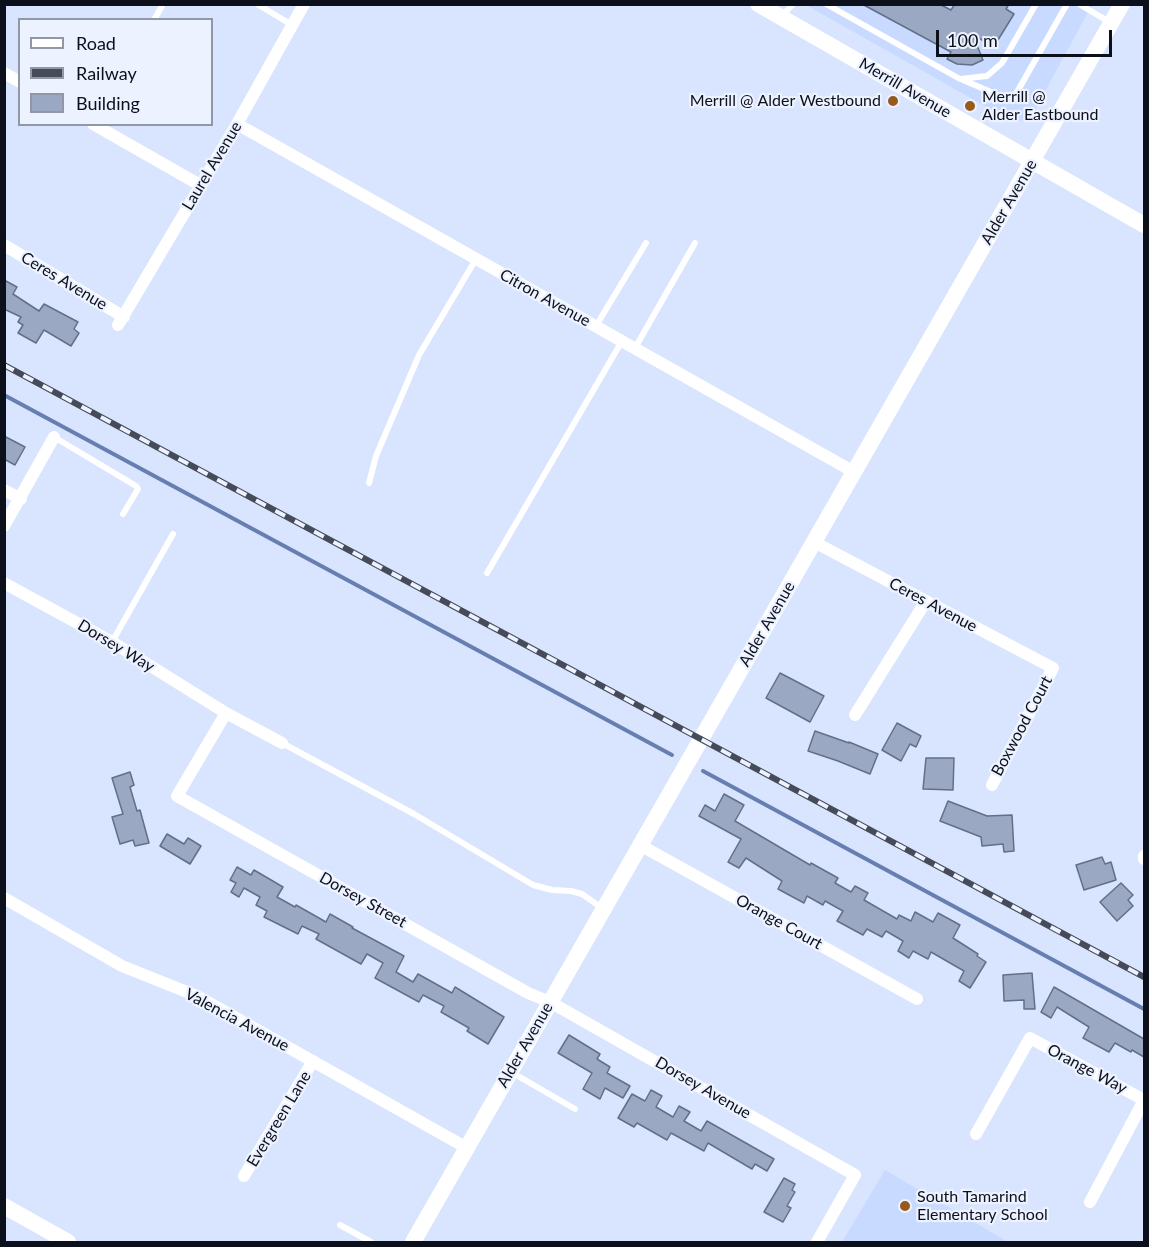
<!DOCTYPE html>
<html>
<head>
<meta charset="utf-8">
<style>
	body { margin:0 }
	#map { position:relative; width:1149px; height:1247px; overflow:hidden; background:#d9e5fe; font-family:Lato,sans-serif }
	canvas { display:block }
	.frame { position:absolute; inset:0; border:6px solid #0c101a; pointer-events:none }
	.legend { position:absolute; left:18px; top:18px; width:195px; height:108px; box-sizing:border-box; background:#ecf2ff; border:2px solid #9298a3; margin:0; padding:8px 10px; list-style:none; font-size:18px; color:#0c101a }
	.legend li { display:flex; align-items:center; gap:12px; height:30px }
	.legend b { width:30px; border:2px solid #9298a3 }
	.scale { position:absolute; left:936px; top:30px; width:176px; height:27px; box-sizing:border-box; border:3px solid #0c101a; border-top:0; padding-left:8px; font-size:18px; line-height:21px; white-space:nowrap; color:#0c101a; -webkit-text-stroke:4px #ecf2ff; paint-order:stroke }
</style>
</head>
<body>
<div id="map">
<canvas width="1149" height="1247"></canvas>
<div class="frame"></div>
<ul class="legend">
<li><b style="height:8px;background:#fff"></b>Road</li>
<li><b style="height:8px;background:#454b59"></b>Railway</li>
<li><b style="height:16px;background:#9aa8c4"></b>Building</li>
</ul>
<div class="scale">100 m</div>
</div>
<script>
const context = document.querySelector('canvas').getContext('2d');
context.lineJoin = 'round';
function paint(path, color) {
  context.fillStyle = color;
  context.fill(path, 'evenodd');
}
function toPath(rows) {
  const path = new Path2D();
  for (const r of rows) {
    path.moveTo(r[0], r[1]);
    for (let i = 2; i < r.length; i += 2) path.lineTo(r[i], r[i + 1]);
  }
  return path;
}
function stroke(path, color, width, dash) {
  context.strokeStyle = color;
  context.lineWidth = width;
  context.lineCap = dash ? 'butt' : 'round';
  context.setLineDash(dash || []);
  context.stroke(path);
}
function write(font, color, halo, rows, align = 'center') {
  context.font = font + ' Lato,sans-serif';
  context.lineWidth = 4.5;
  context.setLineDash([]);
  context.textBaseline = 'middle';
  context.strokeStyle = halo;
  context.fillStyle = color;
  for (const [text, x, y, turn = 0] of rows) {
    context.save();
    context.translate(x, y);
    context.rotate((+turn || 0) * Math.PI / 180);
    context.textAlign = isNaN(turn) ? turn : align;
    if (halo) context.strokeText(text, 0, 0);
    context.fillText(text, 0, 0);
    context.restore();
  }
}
const built = toPath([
	[806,5,1092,5,1030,119,1013,122],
	[885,1170,1008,1242,842,1242]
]);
const stream = toPath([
	[4,395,672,755],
	[703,771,1144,1009]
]);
const building = toPath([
	[862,4,939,4,951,10,955,4,1009,4,1006,9,1014,14,993,48,972,33,983,60,972,65,957,64,947,59,951,52,862,4],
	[4,280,17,287,13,294,39,311,44,304,78,322,74,329,79,333,71,346,44,330,36,343,18,333,23,325,18,322,21,317,4,309,4,280],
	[4,436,25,447,15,465,4,459,4,436],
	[780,673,824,696,810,722,766,698,780,673],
	[897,723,921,736,916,747,910,744,901,761,882,750,897,723],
	[815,731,849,743,849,742,878,754,870,774,838,761,808,751,815,731],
	[926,758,954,758,953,790,923,789,926,758],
	[130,772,134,785,130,787,137,811,140,810,149,843,135,846,133,840,120,844,112,817,123,814,112,778,130,772],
	[724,794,744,805,735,821,810,865,811,863,838,878,835,883,851,892,855,886,868,893,864,900,897,919,899,915,911,921,915,912,933,922,938,913,960,925,953,938,978,954,977,956,986,962,970,988,959,981,964,971,931,952,928,959,913,951,909,958,898,951,903,941,886,931,882,937,867,929,863,935,837,921,843,911,825,901,823,905,807,896,804,903,778,889,782,881,746,858,739,868,728,862,741,839,699,816,705,805,715,811,724,794],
	[948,801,987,816,1012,815,1014,851,1004,852,1003,844,982,846,981,837,940,821,948,801],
	[167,834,184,844,188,838,201,846,190,864,160,846,167,834],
	[1102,857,1105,864,1111,862,1116,880,1084,890,1076,865,1102,857],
	[237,867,251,875,254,870,283,887,277,897,295,907,296,905,326,922,330,914,353,927,352,928,404,956,396,972,413,982,418,974,452,993,455,987,504,1017,488,1044,467,1031,469,1028,441,1012,444,1006,423,995,419,1002,375,978,383,963,367,954,361,964,316,939,319,934,302,926,298,934,264,917,267,911,256,905,260,897,244,888,239,897,231,892,236,883,230,880,237,867],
	[1121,883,1133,895,1128,900,1133,906,1117,921,1100,902,1121,883],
	[1032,973,1035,1009,1024,1009,1024,1000,1004,1001,1003,975,1032,973],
	[1054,987,1144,1039,1144,1057,1132,1050,1131,1052,1115,1043,1109,1052,1083,1038,1089,1027,1057,1007,1051,1018,1041,1012,1054,987],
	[569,1035,600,1054,597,1059,610,1067,607,1073,630,1086,623,1098,605,1088,600,1099,583,1089,592,1073,558,1053,569,1035],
	[651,1090,662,1096,656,1107,673,1117,679,1106,690,1112,684,1121,701,1131,707,1121,774,1159,767,1171,755,1164,752,1169,708,1143,704,1151,671,1133,667,1140,637,1123,634,1127,618,1118,632,1094,645,1101,651,1090],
	[784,1178,795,1184,792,1190,795,1192,787,1206,791,1208,783,1222,764,1212,784,1178]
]);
const service = toPath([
	[257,4,292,25],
	[826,4,960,79,987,76,1002,63,1036,4],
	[1079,4,1111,23],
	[783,15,793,4],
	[154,20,163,4],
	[963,80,1012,101,1067,4],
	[596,326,646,243],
	[635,348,695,243],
	[54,437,136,486,138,489,123,514],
	[369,483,376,456,419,355,476,259],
	[487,573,622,341],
	[112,642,173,534],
	[282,743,414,814,533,885,552,890,571,891,582,894,602,908],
	[511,1072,575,1109],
	[340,1225,371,1242]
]);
const minor = toPath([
	[4,73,20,82],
	[93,124,200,185],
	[237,124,854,472],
	[4,245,124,317],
	[118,325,237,124,304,4],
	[4,490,21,499],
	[4,526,54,437],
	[814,542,1053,668,992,785],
	[4,583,112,642,226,713,282,743],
	[226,713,177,796,528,993,550,1002,855,1175,817,1242],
	[855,715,926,601],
	[640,845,917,999],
	[1144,856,1144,859],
	[4,898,122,966,197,996,467,1148],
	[976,1134,1030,1038,1144,1100],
	[244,1176,313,1061],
	[1090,1202,1144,1100]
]);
const secondary = toPath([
	[758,4,1144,225],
	[4,1206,68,1242],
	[413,1242,1122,4]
]);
const rail = toPath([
	[4,365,1144,977]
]);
const markers = [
	[893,101,6,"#965a1c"],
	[970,106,6,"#965a1c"],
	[905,1206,6,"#965a1c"]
];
const streetNames = [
	["Merrill Avenue",905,88,30],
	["Laurel Avenue",212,166,-59],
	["Alder Avenue",1009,202,-60],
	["Ceres Avenue",64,281,31],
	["Citron Avenue",545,298,29],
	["Ceres Avenue",933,605,28],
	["Alder Avenue",767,624,-60],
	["Dorsey Way",116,646,31],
	["Boxwood Court",1022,726,-62],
	["Dorsey Street",363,900,29],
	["Orange Court",779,922,29],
	["Valencia Avenue",237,1020,28],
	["Alder Avenue",525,1045,-60],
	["Orange Way",1087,1069,28],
	["Dorsey Avenue",703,1088,30],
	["Evergreen Lane",279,1119,-59]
];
const poiNames = [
	["Merrill @",982,97],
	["Alder Eastbound",982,115],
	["Merrill @ Alder Westbound",881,101,"right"],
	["South Tamarind",917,1197],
	["Elementary School",917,1215]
];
paint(built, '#c8daff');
stroke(stream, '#667eb0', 4);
paint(building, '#9aa8c4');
stroke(building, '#626f89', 1.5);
stroke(service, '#fff', 6);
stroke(minor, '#fff', 12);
stroke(secondary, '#fff', 16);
stroke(rail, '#454b59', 6);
stroke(rail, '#ecf2ff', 4, [11]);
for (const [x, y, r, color] of markers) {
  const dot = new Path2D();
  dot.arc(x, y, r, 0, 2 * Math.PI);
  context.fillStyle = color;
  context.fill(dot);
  stroke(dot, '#ecf2ff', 2);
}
write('16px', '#0c101a', '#ecf2ff', streetNames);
write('16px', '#0c101a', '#ecf2ff', poiNames, 'left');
</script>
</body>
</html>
